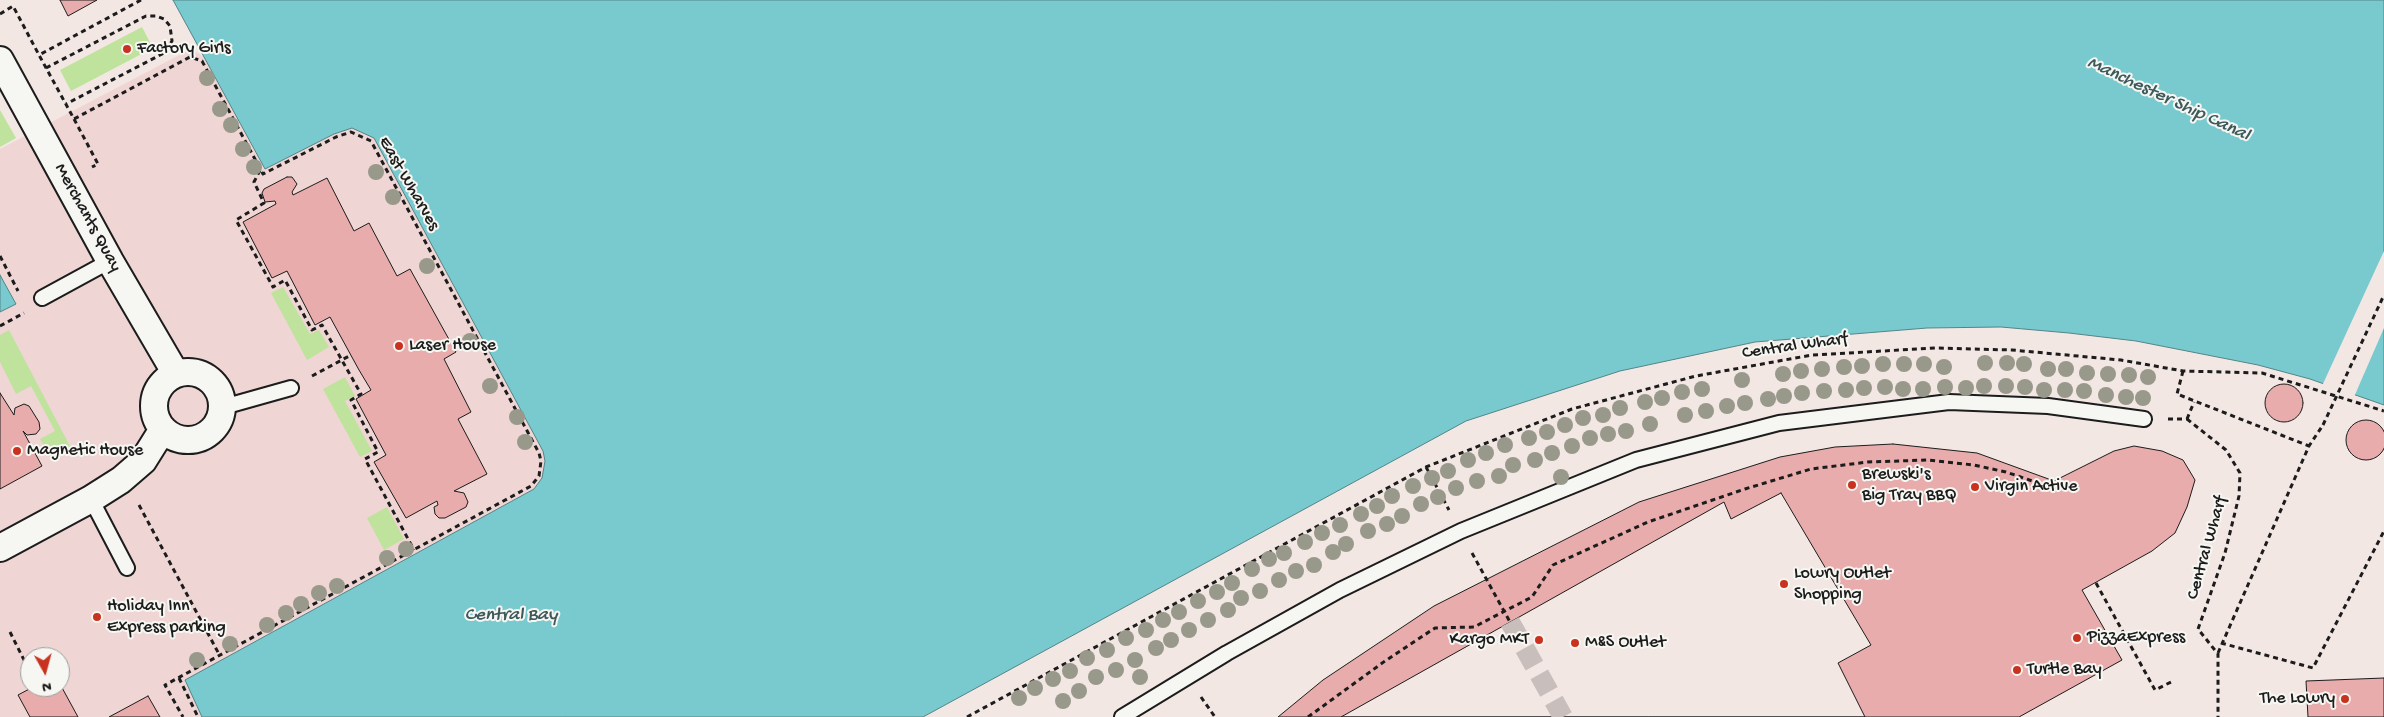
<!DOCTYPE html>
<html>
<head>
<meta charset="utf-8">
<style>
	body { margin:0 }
	#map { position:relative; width:2384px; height:717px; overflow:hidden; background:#f3e7e4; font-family:"Gochi Hand",sans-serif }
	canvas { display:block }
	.north { position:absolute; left:20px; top:647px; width:50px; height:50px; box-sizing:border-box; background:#f6f6f2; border:1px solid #9f9f9c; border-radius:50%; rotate:173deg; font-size:14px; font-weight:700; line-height:20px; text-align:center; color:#1c1c1c }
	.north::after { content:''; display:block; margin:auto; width:18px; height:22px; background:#c8321e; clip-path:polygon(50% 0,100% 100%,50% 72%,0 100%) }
</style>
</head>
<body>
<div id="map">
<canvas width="2384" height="717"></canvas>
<div class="north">N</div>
</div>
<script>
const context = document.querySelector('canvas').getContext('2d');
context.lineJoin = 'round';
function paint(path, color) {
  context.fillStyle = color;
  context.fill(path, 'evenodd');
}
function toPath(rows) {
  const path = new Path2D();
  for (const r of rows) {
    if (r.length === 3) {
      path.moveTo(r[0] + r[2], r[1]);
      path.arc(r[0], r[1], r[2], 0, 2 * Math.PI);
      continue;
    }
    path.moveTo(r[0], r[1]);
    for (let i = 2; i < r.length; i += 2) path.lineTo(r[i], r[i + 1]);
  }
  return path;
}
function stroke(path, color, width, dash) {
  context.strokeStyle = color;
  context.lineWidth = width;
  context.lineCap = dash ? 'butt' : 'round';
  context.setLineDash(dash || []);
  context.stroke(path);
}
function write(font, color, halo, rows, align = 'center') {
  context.font = font + ' "Gochi Hand",sans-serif';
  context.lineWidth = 4;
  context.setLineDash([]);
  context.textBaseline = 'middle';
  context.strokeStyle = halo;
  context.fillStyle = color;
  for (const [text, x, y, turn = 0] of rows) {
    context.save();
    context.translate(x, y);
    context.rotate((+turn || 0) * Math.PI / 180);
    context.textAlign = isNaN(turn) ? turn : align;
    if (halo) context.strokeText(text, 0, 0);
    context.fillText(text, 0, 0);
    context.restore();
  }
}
const built = toPath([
	[193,50,204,57,264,169,334,134,352,128,374,138,543,451,545,461,542,478,534,489,185,681,202,717,0,717,0,312,15,303,0,275,0,149,187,51],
	[30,657,60,657,60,687,30,687]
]);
const green = toPath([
	[142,27,153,48,71,91,60,70],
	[0,110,16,138,0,147],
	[283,287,310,334,319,330,329,347,307,360,271,293],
	[9,330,72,450,52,461,40,439,55,431,31,386,16,394,0,362,0,335],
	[345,377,355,396,345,401,372,451,360,457,323,389],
	[387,507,404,539,384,550,367,518]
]);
const water = toPath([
	[173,0,2384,0,2384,405,2310,379,2258,365,2136,341,2069,333,2001,327,1927,328,1755,342,1620,371,1466,421,923,717,202,717,185,680,534,489,542,478,545,461,543,451,374,138,352,128,334,134,265,169,173,0],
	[0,275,16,304,0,312,0,275]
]);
const pier = toPath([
	[2384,251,2384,328,2354,397,2322,386]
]);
const building = toPath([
	[60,0,97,0,68,16,60,0],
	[287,177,292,177,297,184,292,192,293,195,327,178,354,231,369,223,397,276,410,269,456,352,444,359,471,412,458,419,487,474,454,491,464,493,468,502,466,507,445,518,439,518,435,514,434,507,438,505,437,501,406,518,374,462,386,455,356,399,371,390,359,370,330,317,315,325,287,271,272,278,243,222,276,204,275,201,265,202,262,193,264,189,287,177],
	[2284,403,19],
	[0,393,14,415,15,408,24,404,29,406,39,422,40,429,36,434,27,435,23,431,42,466,0,489,0,393],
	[2366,440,20],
	[1893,444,1977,453,2054,481,2114,451,2134,446,2162,451,2183,460,2195,480,2187,507,2175,533,2152,551,2082,590,2122,660,2019,717,1278,717,1323,680,1434,606,1639,502,1780,457,1835,447,1893,444],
	[1781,493,1871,645,1838,663,1865,717,1341,717,1724,502,1731,519,1781,493],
	[2384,678,2384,717,2308,717,2306,681,2384,678],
	[60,684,78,717,30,717,18,695,33,687,60,687,60,684],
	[148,696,160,717,109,717,148,696]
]);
const pedestrianTunnel = toPath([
	[1510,622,1563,717]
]);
const path = toPath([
	[141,0,39,55,74,119,190,57,202,61,263,174,336,137,351,132,371,141,539,453,541,461,539,476,531,486,165,685,183,717],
	[0,14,13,6,39,55],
	[46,68,146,16,156,16,164,19,170,26,172,41,164,53,66,104],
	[74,119,98,164,92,167],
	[260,170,254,182,264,203,236,220,273,287,285,280,312,330,322,325,361,394,351,400,378,452,365,459,414,550],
	[0,256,18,291],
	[0,326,24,313],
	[2183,371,2177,394,2309,446],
	[312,376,351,355],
	[2168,419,2187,419],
	[2187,419,2226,450,2240,473,2239,496,2225,553,2198,629,2218,654,2218,717],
	[2187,419,2194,402],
	[1426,467,1449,510],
	[139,505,220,656],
	[1472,553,1510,622],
	[2096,583,2155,690,2173,681],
	[10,632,30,672],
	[2221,643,2313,668,2384,531],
	[2218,653,2309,446,2323,425],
	[179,678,198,717],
	[1201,697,1215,717],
	[967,717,1426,467,1572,409,1696,376,1812,355,1936,348,2012,350,2121,360,2183,371,2262,373,2384,411],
	[1308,717,1385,661,1435,628,1474,627,1532,597,1553,565,1648,522,1745,489,1811,469,1868,462,1928,460,1974,465,2006,472,2041,484]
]);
const service = toPath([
	[42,298,110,261],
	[223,404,234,404,291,388],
	[91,499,127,568],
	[1122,717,1227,653,1340,590,1461,531,1636,460,1779,423,1949,402,2048,406,2144,419]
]);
const minor = toPath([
	[0,60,110,261,176,374],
	[188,406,34],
	[0,548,91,499,121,480,143,461,163,429]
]);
const pathBridge = toPath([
	[2323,425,2384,295]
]);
const trees = [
	[207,78],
	[220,109],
	[231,125],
	[243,149],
	[254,167],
	[376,172],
	[393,197],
	[427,266],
	[470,341],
	[1985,363],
	[2007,363],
	[1883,364],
	[1904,364],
	[1924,364],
	[2024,364],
	[1862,366],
	[1844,367],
	[1944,367],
	[1822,369],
	[2048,369],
	[2066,369],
	[1801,371],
	[2087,373],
	[1783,374],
	[2108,374],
	[2129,375],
	[2148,377],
	[1742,380],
	[490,386],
	[1984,386],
	[2006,386],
	[1885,387],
	[1945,387],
	[2025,387],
	[1864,388],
	[1966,388],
	[1702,389],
	[1903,389],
	[1923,389],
	[1846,390],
	[2044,390],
	[2065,390],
	[1824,391],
	[2084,391],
	[1682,392],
	[1802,393],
	[2106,395],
	[1784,396],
	[2126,397],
	[1662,398],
	[2143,398],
	[1768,399],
	[1645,402],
	[1745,403],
	[1727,406],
	[1620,408],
	[1706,411],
	[1603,415],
	[1685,415],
	[517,417],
	[1583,418],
	[1650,424],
	[1565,425],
	[1626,431],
	[1547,432],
	[1608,434],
	[1529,438],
	[1590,438],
	[525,442],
	[1505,445],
	[1572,446],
	[1486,453],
	[1552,453],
	[1468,460],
	[1535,460],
	[1513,465],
	[1448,471],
	[1499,476],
	[1561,477],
	[1432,478],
	[1477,481],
	[1413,486],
	[1456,488],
	[1392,496],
	[1438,497],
	[1421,504],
	[1377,506],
	[1361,514],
	[1402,516],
	[1387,524],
	[1340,525],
	[1368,531],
	[1322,533],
	[1305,542],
	[1346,544],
	[406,549],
	[1333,552],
	[1284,553],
	[387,558],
	[1269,559],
	[1314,565],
	[1252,569],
	[1296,571],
	[1279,580],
	[1232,583],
	[337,586],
	[1260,591],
	[1217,592],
	[319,593],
	[1241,598],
	[1198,601],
	[301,604],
	[1228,610],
	[1179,612],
	[286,613],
	[1163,620],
	[1208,620],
	[267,625],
	[1146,630],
	[1189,630],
	[1126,638],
	[1171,640],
	[230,644],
	[1156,648],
	[1107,650],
	[1087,658],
	[197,660],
	[1135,660],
	[1116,670],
	[1070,671],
	[1096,677],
	[1140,677],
	[1053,679],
	[1035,688],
	[1079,691],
	[1019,698],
	[1063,701]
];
const markers = [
	[127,49,5,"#c8321e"],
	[399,346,5,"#c8321e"],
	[17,451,5,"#c8321e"],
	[1852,485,5,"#c8321e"],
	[1975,487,5,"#c8321e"],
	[1784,584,5,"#c8321e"],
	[97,617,5,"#c8321e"],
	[2077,638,5,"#c8321e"],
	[1539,640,5,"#c8321e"],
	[1575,643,5,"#c8321e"],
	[2017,670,5,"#c8321e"],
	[2345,699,5,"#c8321e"]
];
const poiNames = [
	["Factory Girls",137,49],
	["Laser House",409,346],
	["Magnetic House",27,451],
	["Brewski's",1862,475],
	["Big Tray BBQ",1862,496],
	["Virgin Active",1985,487],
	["Lowry Outlet",1794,574],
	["Shopping",1794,595],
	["Holiday Inn",107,607],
	["Express parking",107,628],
	["PizzaExpress",2087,638],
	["Kargo MKT",1529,640,"right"],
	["M&S Outlet",1585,643],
	["Turtle Bay",2027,670],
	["The Lowry",2335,699,"right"]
];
const streetNames = [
	["East Wharves",408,184,60],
	["Merchants Quay",87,218,61],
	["Central Wharf",1795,347,-8],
	["Central Wharf",2208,548,-74]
];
const waterNames = [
	["Manchester Ship Canal",2168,100,25],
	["Central Bay",511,616]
];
paint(built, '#efd5d3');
paint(green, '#bfe39d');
paint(water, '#78cacf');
stroke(water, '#538487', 1);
paint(pier, '#f3e7e4');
paint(building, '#e7acab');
stroke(building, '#1c1c1c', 1);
stroke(pedestrianTunnel, '#c8bebc', 20, [20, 10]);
stroke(service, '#1c1c1c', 18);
stroke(minor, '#1c1c1c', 30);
stroke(path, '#1c1c1c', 3, [5, 4]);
stroke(service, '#f6f6f2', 14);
stroke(minor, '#f6f6f2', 26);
stroke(pathBridge, '#1c1c1c', 3, [5, 4]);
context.fillStyle = '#98988b';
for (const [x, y] of trees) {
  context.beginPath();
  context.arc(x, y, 8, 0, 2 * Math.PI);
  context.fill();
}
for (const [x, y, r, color] of markers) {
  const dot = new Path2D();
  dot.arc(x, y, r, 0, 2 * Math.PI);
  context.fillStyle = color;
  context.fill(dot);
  stroke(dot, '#f6f6f2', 2);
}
write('18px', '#1c1c1c', '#f6f6f2', poiNames, 'left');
write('18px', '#1c1c1c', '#f6f6f2', streetNames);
write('italic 19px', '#3c595b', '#f6f6f2', waterNames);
</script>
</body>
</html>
